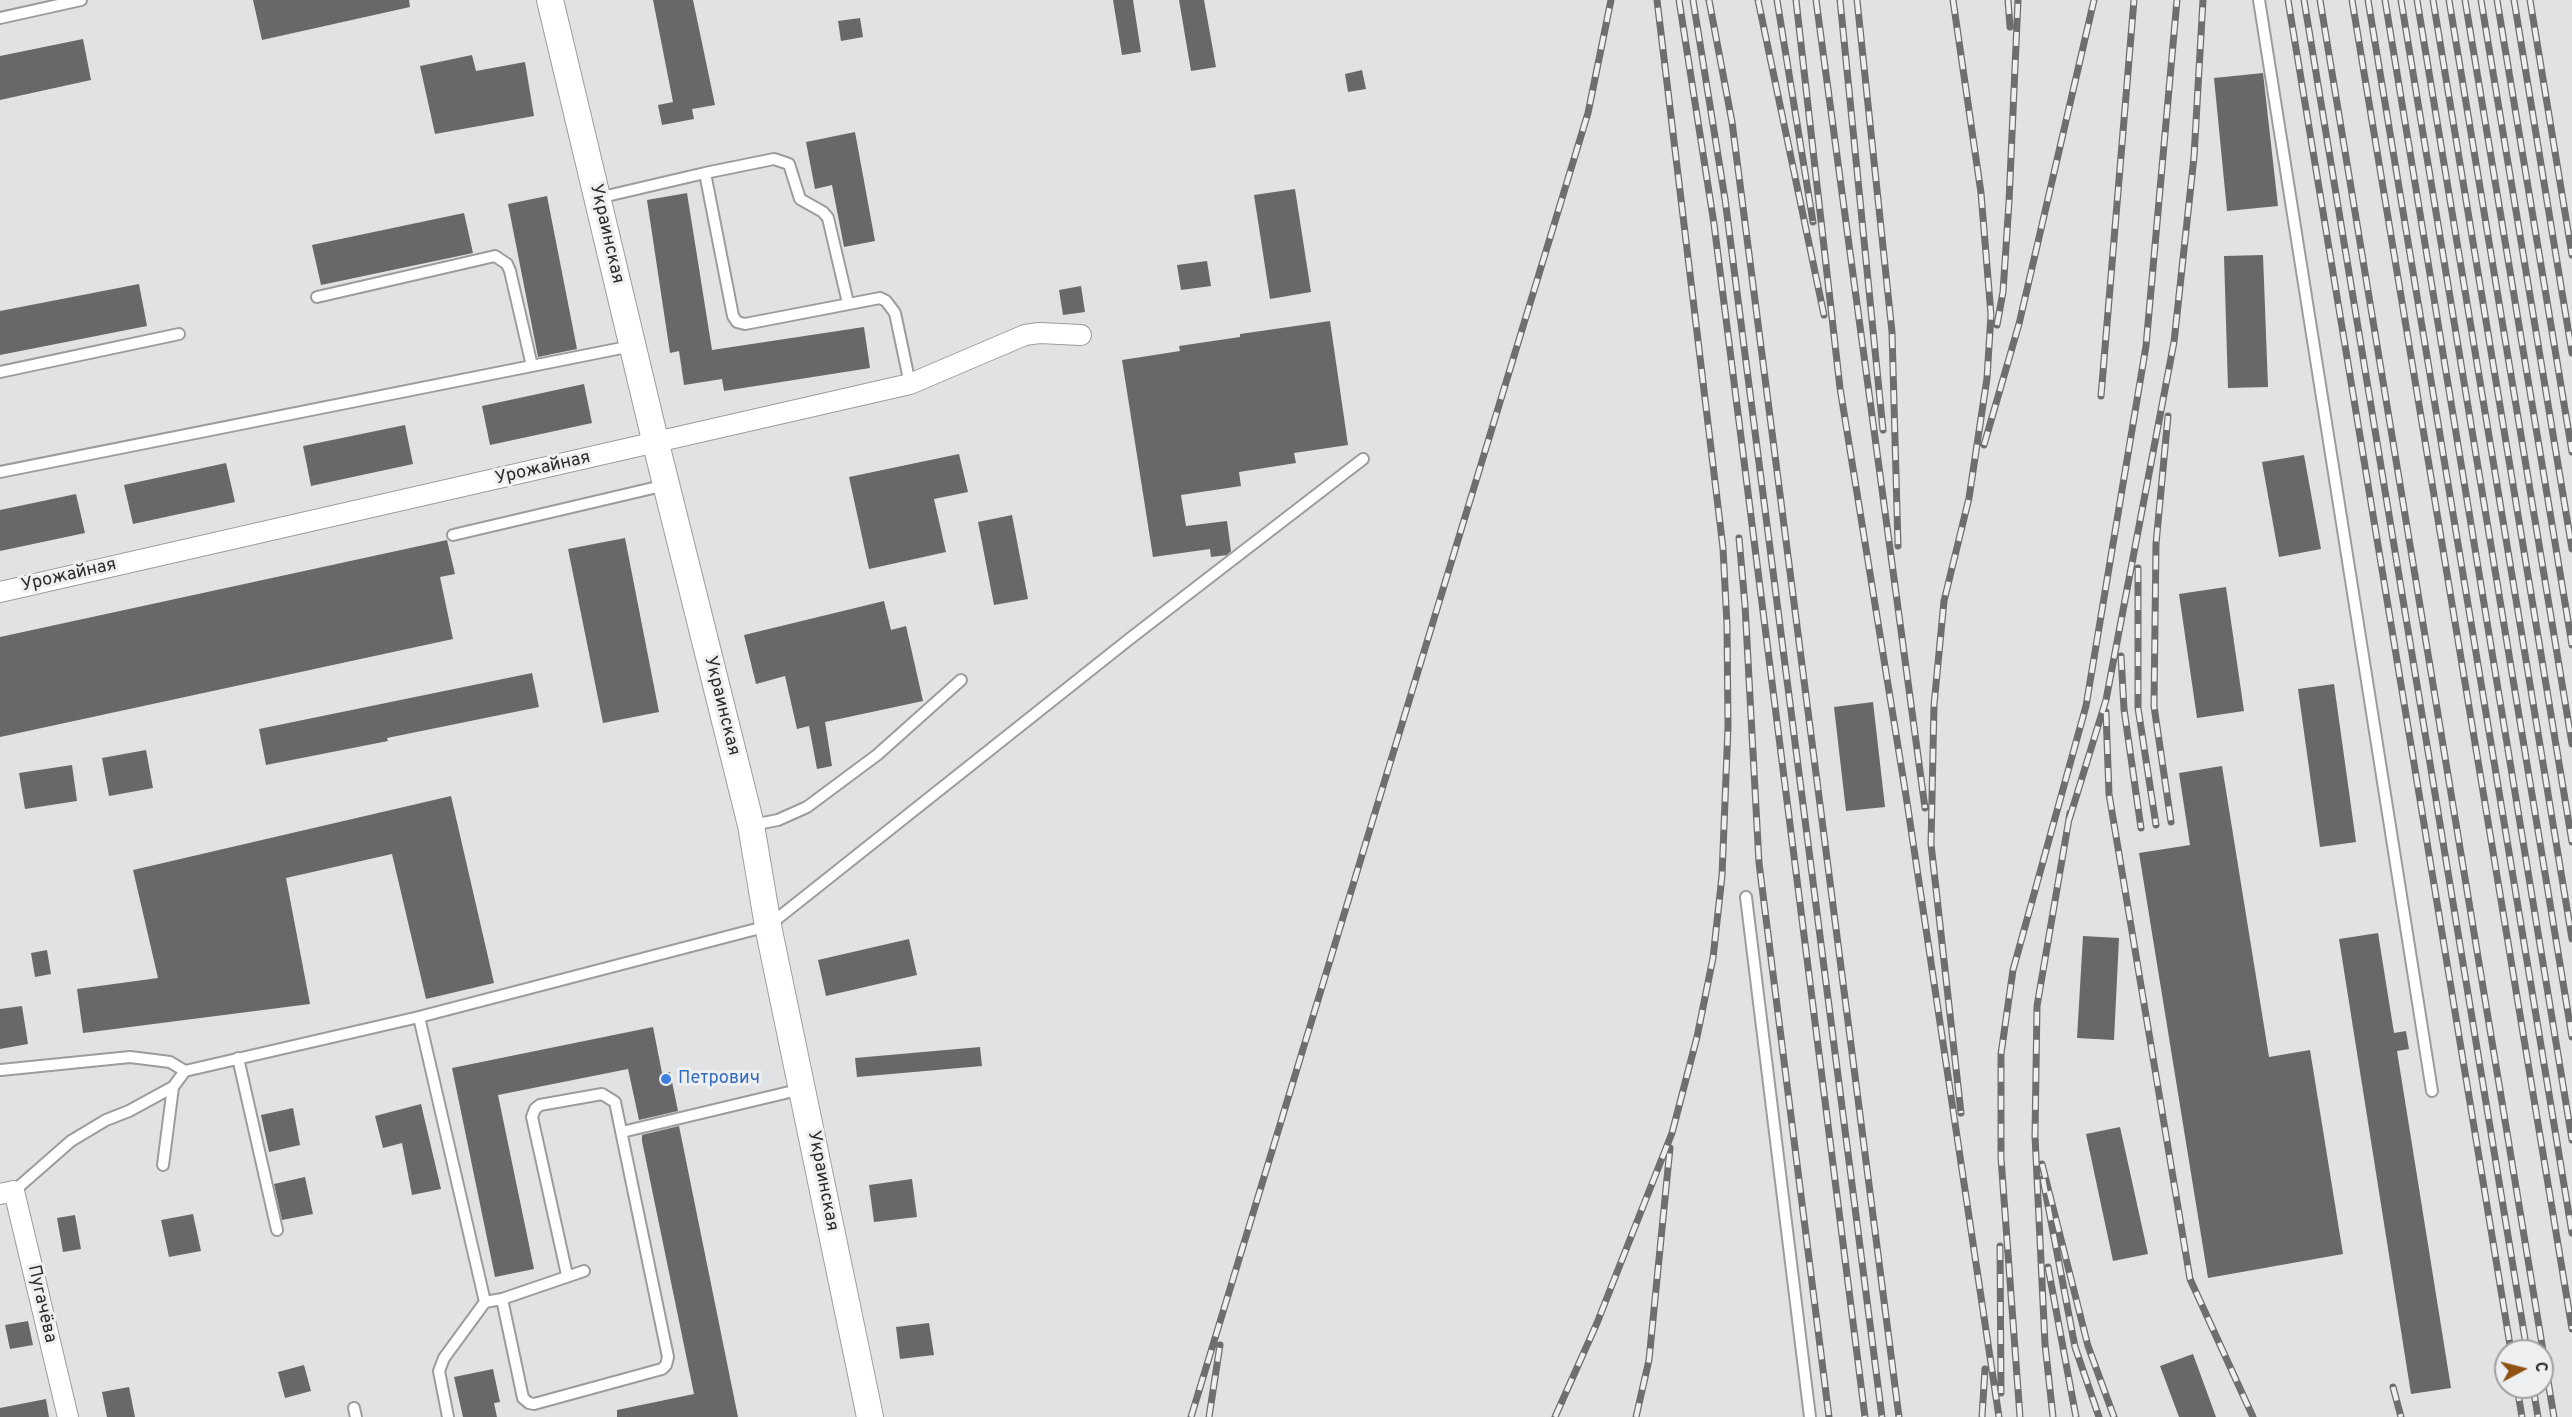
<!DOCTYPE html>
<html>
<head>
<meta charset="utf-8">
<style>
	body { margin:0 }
	#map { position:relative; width:2572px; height:1417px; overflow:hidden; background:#e1e2e4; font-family:Overpass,sans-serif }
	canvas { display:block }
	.north { position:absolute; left:2494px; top:1339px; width:60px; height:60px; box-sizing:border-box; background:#eeeff1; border:2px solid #a0a1a2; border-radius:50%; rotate:83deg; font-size:16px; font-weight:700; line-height:24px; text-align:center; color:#2b2b2b }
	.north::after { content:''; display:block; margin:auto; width:21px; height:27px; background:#8f5214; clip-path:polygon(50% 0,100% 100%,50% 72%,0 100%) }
</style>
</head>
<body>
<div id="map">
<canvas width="2572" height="1417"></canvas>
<div class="north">С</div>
</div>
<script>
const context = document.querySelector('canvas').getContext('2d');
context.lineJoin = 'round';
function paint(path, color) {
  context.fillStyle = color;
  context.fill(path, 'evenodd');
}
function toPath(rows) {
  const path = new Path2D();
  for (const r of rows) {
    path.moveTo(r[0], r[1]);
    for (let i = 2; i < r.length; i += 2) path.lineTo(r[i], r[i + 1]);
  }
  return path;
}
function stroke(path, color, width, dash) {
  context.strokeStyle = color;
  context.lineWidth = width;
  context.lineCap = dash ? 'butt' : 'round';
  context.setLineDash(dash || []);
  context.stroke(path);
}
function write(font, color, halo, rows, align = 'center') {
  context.font = font + ' Overpass,sans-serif';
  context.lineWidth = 6;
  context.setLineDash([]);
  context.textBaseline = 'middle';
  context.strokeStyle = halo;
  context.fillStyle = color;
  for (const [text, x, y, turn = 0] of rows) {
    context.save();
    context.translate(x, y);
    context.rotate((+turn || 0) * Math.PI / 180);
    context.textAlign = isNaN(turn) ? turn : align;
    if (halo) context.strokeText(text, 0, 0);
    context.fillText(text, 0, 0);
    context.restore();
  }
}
const building = toPath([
	[253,0,409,0,410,7,262,40],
	[653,0,693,0,715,105,692,109,694,119,662,125,658,105,673,102],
	[1113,0,1133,0,1141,52,1122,55],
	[1179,0,1204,0,1216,67,1191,71],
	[860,18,863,37,841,41,838,21],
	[83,39,91,80,0,100,0,56],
	[472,55,476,71,525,62,534,116,435,134,420,66],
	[1362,70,1366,89,1348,92,1345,74],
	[2263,73,2278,206,2227,211,2214,78],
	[855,132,875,241,844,247,832,185,815,189,806,142],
	[1295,189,1311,292,1270,299,1254,195],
	[687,193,712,350,864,327,870,368,724,391,722,379,684,385,679,351,670,353,647,200],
	[547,196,577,349,538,357,508,204],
	[464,213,473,253,321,285,312,245],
	[2263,255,2268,387,2228,388,2224,256],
	[1207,261,1211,286,1181,290,1177,265],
	[139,284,147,326,0,355,0,311],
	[1081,286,1085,312,1063,315,1059,290],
	[1330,321,1348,445,1294,453,1296,463,1239,472,1241,486,1181,495,1186,526,1227,521,1231,551,1227,555,1211,557,1210,549,1153,557,1122,360,1180,351,1179,346,1240,337,1240,334],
	[584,384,592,423,490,445,482,406],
	[405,425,413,464,311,486,303,446],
	[959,454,968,492,934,499,946,552,869,569,849,477],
	[2304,455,2321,549,2279,557,2262,462],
	[226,463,235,502,133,524,124,485],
	[76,494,85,533,0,551,0,510],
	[1012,515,1028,599,994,605,978,522],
	[625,538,659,712,603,723,568,549],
	[447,540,455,574,440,577,453,639,0,737,0,637],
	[2226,587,2244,711,2197,718,2179,594],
	[884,601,891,630,906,626,923,701,825,722,832,766,817,769,809,726,797,729,785,676,756,684,744,635],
	[532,673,539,707,387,738,388,741,266,765,259,729],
	[2334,684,2356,842,2320,847,2298,689],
	[1873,702,1885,807,1846,811,1834,707],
	[146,750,153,788,109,796,102,758],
	[72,765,77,801,25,809,19,773],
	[2222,766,2269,1057,2310,1050,2343,1254,2208,1278,2139,853,2190,845,2179,773],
	[451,796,494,983,426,999,392,854,286,878,310,1004,83,1033,77,989,158,978,133,870],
	[2378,933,2394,1033,2406,1031,2409,1049,2397,1051,2451,1388,2411,1394,2339,939],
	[2083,936,2119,938,2114,1040,2077,1038],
	[909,939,917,975,826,996,818,960],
	[47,950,51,974,35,977,31,953],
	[22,1006,28,1044,0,1049,0,1009],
	[653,1027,662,1073,670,1072,678,1111,639,1120,628,1069,498,1095,534,1269,495,1277,452,1068],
	[980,1047,982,1066,857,1077,855,1058],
	[421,1104,441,1189,412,1195,402,1143,383,1148,375,1116],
	[293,1108,300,1145,269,1152,261,1115],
	[679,1126,738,1417,617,1417,617,1410,694,1394,642,1141,642,1135],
	[2120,1127,2148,1254,2113,1261,2086,1134],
	[305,1177,313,1214,282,1220,274,1184],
	[912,1179,917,1217,874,1222,869,1185],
	[193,1214,201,1251,169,1257,161,1220],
	[75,1215,81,1249,63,1252,57,1218],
	[28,1321,33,1345,10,1349,5,1325],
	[929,1323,934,1355,900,1359,896,1327],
	[2193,1354,2216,1417,2179,1417,2160,1366],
	[304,1365,311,1391,285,1398,278,1372],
	[493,1369,500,1402,494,1403,497,1417,463,1417,454,1377],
	[129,1387,135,1417,107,1417,102,1392],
	[46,1399,49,1417,0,1417,0,1408]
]);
const service = toPath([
	[2259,0,2432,1091],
	[0,18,81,0],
	[705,173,774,159,789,164,800,199,823,212,828,218,848,303],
	[598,198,705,173,733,316,737,322,745,324,880,298,886,301,895,313,910,384],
	[317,297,495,256,507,264,510,271,532,366],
	[0,372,179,334],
	[0,472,632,346],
	[453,535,666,485],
	[752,825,778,820,807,807,877,755,961,680],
	[1746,897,1810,1417],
	[238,1058,277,1230],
	[1,1070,130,1057,170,1062,185,1071,419,1017],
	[622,1132,802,1089],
	[163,1165,173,1087],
	[14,1191,71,1141,106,1120,129,1111,173,1087,185,1071],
	[584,1271,502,1299,485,1302,419,1017,768,926,1132,637,1363,459],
	[502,1299,523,1398,529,1403,534,1404,662,1369,666,1365,668,1357,615,1102,602,1094,540,1105,535,1109,532,1117,567,1275],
	[354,1408,356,1417],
	[448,1417,439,1371,444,1358,485,1302]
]);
const minor = toPath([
	[0,592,910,384,1025,335,1039,333,1081,335],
	[0,1194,14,1191,68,1417]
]);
const tertiary = toPath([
	[550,0,656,444,751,825,768,926,870,1417]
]);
const rail = toPath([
	[1679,0,1714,224,1865,1417],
	[1693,0,1725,199,1882,1417],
	[1709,0,1732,122,1899,1417],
	[1758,0,1824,315],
	[1777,0,1813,222],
	[1796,0,1840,388,1907,802,1999,1417],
	[1816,0,1925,808],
	[1840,0,1883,430],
	[1857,0,1892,332,1898,546],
	[1953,0,1981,193,1991,315,1987,378,1969,498,1944,601,1934,705,1931,844,1961,1113],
	[2008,0,2010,27],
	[2288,0,2511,1351],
	[2304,0,2527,1351],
	[2320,0,2554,1417],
	[2352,0,2572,1329],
	[2368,0,2572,1233],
	[2385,0,2572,1140],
	[2401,0,2572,1037],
	[2417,0,2572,939],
	[2433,0,2572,842],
	[2449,0,2572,744],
	[2465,0,2572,645],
	[2481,0,2572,549],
	[2497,0,2572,452],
	[2514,0,2572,353],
	[2530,0,2572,255],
	[1997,325,2003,292,2009,202,2018,0],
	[2101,396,2134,0],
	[2168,416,2156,544,2154,706,2171,822],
	[1984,445,2019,324,2094,0],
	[1739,538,1745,605,1759,863,1829,1417],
	[2138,568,2138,708,2156,825],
	[2121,656,2124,709,2141,828],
	[2106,712,2109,794,2190,1279,2253,1417],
	[2069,820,2106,700,2174,342,2194,157,2203,0],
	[2042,1164,2088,1346,2114,1417],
	[2043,1179,2075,1347,2099,1417],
	[2000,1246,2001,1393],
	[2048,1267,2076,1417],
	[2393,1387,2401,1417],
	[2517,1387,2522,1417],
	[2533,1387,2538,1417],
	[1191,1417,1588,113,1611,0],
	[1209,1417,1220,1345],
	[1555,1417,1597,1323,1672,1133,1697,1037,1713,958,1722,876,1728,727,1727,625,1723,548,1657,0],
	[1636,1417,1649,1360,1670,1148],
	[1982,1417,1985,1369],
	[2020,1417,2001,1158,2001,1054,2013,970,2086,706,2146,346,2177,0],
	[2053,1417,2045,1344,2035,1136,2037,1006,2070,813]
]);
const markers = [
	[666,1079,6,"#3f7fe0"]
];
const streetNames = [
	["Украинская",606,234,77],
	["Урожайная",543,469,-13],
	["Урожайная",69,576,-13],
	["Украинская",721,706,76],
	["Украинская",822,1181,79],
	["Пугачёва",41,1304,77]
];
const shopNames = [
	["Петрович",678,1079]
];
paint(building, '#68686a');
stroke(service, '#9c9c9e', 14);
stroke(minor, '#9c9c9e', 22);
stroke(tertiary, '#9c9c9e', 28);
stroke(service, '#fff', 10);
stroke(minor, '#fff', 20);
stroke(tertiary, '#fff', 26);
stroke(rail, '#6e6e6f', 7);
stroke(rail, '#eeeff1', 4.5, [14]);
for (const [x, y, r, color] of markers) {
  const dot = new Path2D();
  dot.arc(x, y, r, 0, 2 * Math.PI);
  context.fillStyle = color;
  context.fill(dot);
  stroke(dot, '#eeeff1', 2);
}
write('18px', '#2b2b2b', '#eeeff1', streetNames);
write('18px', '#366cbe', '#eeeff1', shopNames, 'left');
</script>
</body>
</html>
